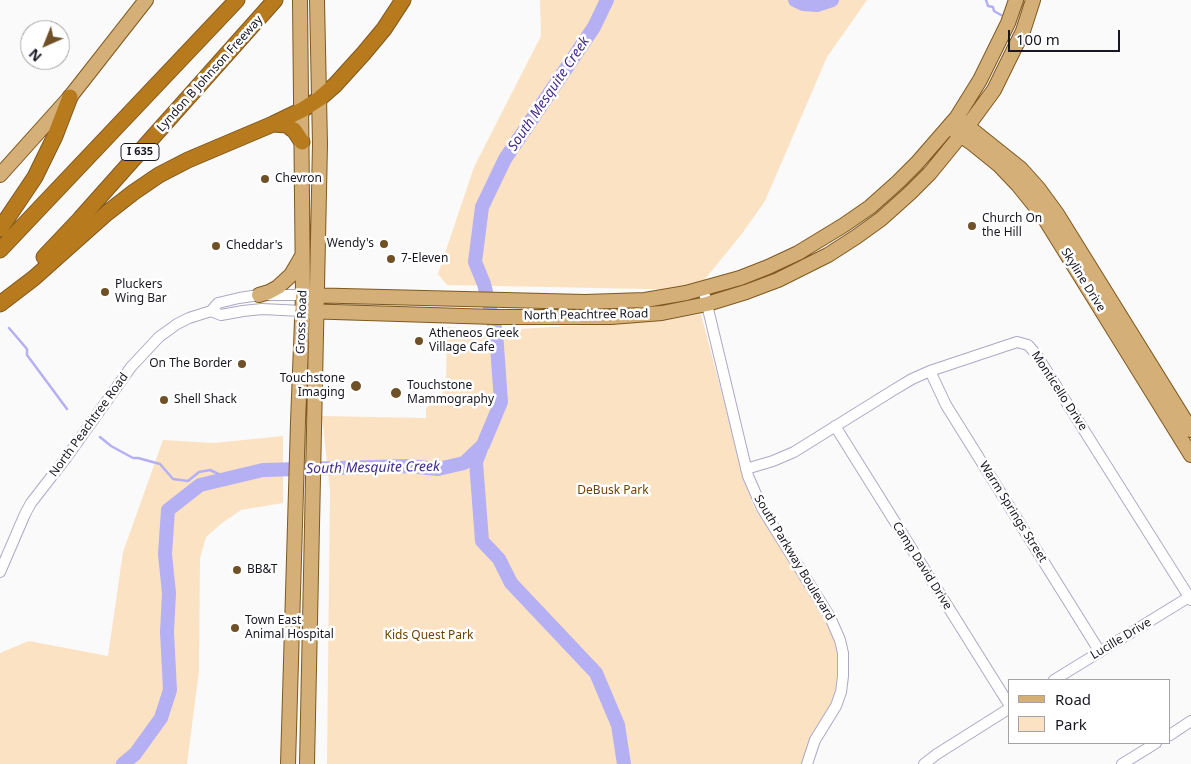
<!DOCTYPE html>
<html>
<head>
<meta charset="utf-8">
<style>
	body { margin:0 }
	#map { position:relative; width:1191px; height:764px; overflow:hidden; background:#fafafa; font-family:"Noto Sans",sans-serif }
	canvas { display:block }
	.legend { position:absolute; left:1008px; top:679px; width:162px; height:65px; box-sizing:border-box; background:#fff; border:1px solid #a3a2a7; margin:0; padding:6px 9px; list-style:none; font-size:15px; color:#181722 }
	.legend li { display:flex; align-items:center; gap:10px; height:25px }
	.legend b { width:25px; border:1px solid #a3a2a7 }
	.north { position:absolute; left:20px; top:20px; width:50px; height:50px; box-sizing:border-box; background:#fff; border:1px solid #a3a2a7; border-radius:50%; rotate:224deg; font-size:14px; font-weight:700; line-height:20px; text-align:center; color:#181722 }
	.north::after { content:''; display:block; margin:auto; width:18px; height:22px; background:#705026; clip-path:polygon(50% 0,100% 100%,50% 72%,0 100%) }
	.scale { position:absolute; left:1008px; top:30px; width:112px; height:22px; box-sizing:border-box; border:2px solid #181722; border-top:0; padding-left:6px; font-size:15px; line-height:18px; white-space:nowrap; color:#181722; -webkit-text-stroke:4px #fff; paint-order:stroke }
</style>
</head>
<body>
<div id="map">
<canvas width="1191" height="764"></canvas>
<ul class="legend">
<li><b style="height:6px;background:#d4b078"></b>Road</li>
<li><b style="height:14px;background:#fbe2c3"></b>Park</li>
</ul>
<div class="north">N</div>
<div class="scale">100 m</div>
</div>
<script>
const context = document.querySelector('canvas').getContext('2d');
context.lineJoin = 'round';
function paint(path, color) {
  context.fillStyle = color;
  context.fill(path, 'evenodd');
}
function toPath(rows) {
  const path = new Path2D();
  for (const r of rows) {
    path.moveTo(r[0], r[1]);
    for (let i = 2; i < r.length; i += 2) path.lineTo(r[i], r[i + 1]);
  }
  return path;
}
function stroke(path, color, width, dash) {
  context.strokeStyle = color;
  context.lineWidth = width;
  context.lineCap = dash ? 'butt' : 'round';
  context.setLineDash(dash || []);
  context.stroke(path);
}
function write(font, color, halo, rows, align = 'center') {
  context.font = font + ' "Noto Sans",sans-serif';
  context.lineWidth = 5;
  context.setLineDash([]);
  context.textBaseline = 'middle';
  context.strokeStyle = halo;
  context.fillStyle = color;
  for (const [text, x, y, turn = 0] of rows) {
    context.save();
    context.translate(x, y);
    context.rotate((+turn || 0) * Math.PI / 180);
    context.textAlign = isNaN(turn) ? turn : align;
    if (halo) context.strokeText(text, 0, 0);
    context.fillText(text, 0, 0);
    context.restore();
  }
}
const green = toPath([
	[540,0,867,0,827,57,765,201,741,235,696,290,447,285,438,274,474,167,541,36],
	[701,314,746,485,755,509,788,557,838,644,837,686,830,709,804,756,802,764,327,764,330,491,322,416,426,418,426,408,441,396,446,386,447,327,503,330,666,320],
	[283,436,283,503,241,510,222,523,206,537,200,558,199,671,187,764,0,764,0,653,29,641,108,656,123,552,163,440,214,443]
]);
const stream = toPath([
	[986,0,988,6,993,7,994,11,1001,15],
	[9,328,27,349,27,355,67,409],
	[100,437,111,446,133,458,138,458,160,464,173,479,188,481,199,472,210,470,227,478]
]);
const river = toPath([
	[795,0,803,4,817,5,832,0],
	[481,449,476,462,482,541,499,559,511,583,596,673,618,725,624,764],
	[123,764,135,754,161,718,170,690,167,632,169,593,165,554,168,510,200,485,263,470,409,466,438,469,464,463,483,445,501,402,496,332,484,284,475,262,482,207,505,159,594,27,607,0]
]);
const minor = toPath([
	[703,288,748,476,762,508,830,617,840,640,843,653,843,676,841,692,836,706,815,740,807,764],
	[211,311,221,315,243,311,262,309,302,311],
	[930,371,946,405,1100,652],
	[835,426,1010,706],
	[746,469,773,461,794,452,892,391,912,379,930,371,1017,342,1028,345,1036,354,1191,600],
	[0,572,25,514,31,503,66,458,131,367,159,337,177,324,189,318,211,311,218,303,239,298,259,295,303,295],
	[1054,680,1189,597],
	[1170,735,1191,721],
	[924,764,937,754,1010,708],
	[1122,764,1156,743]
]);
const major = toPath([
	[961,121,1021,169,1038,188,1057,214,1191,430],
	[955,131,973,144,999,165,1018,185,1035,206,1045,219,1191,455],
	[0,175,70,97,146,0],
	[259,295,269,292,278,287,291,275,302,256],
	[303,295,585,302,645,300,686,293,740,278,768,267,798,253,844,225,870,207,898,182,917,163,957,117,980,80,1008,23,1016,0],
	[302,311,495,317,611,317,662,313,707,304,746,292,778,280,828,255,856,237,881,219,910,193,930,173,961,135,994,90,1023,31,1033,0],
	[288,764,298,422,303,295,300,0],
	[307,764,320,144,317,0]
]);
const highway = toPath([
	[273,124,287,125,292,129,294,130,302,142],
	[0,229,35,177,55,136,70,97],
	[0,250,237,0],
	[44,257,80,219,275,0],
	[0,304,34,278,107,213,134,192,159,175,188,160,273,124,302,110,319,99,335,85,364,53,384,29,403,0]
]);
const markers = [
	[265,179,5,"#705026"],
	[972,226,5,"#705026"],
	[384,244,5,"#705026"],
	[216,246,5,"#705026"],
	[391,259,5,"#705026"],
	[105,292,5,"#705026"],
	[419,341,5,"#705026"],
	[242,364,5,"#705026"],
	[356,386,6,"#705026"],
	[396,393,6,"#705026"],
	[164,400,5,"#705026"],
	[237,570,5,"#705026"],
	[235,628,5,"#705026"]
];
const shields = [
	[140,152,38]
];
const shieldNames = [
	["I 635",140,152]
];
const streetNames = [
	["Lyndon B Johnson Freeway",210,74,-48],
	["Skyline Drive",1083,280,58],
	["North Peachtree Road",586,315,-1],
	["Gross Road",302,322,-88],
	["Monticello Drive",1059,391,57],
	["North Peachtree Road",89,425,-54],
	["Warm Springs Street",1013,512,58],
	["South Parkway Boulevard",794,558,59],
	["Camp David Drive",922,566,58],
	["Lucille Drive",1121,639,-31]
];
const poiNames = [
	["Chevron",275,179],
	["Church On",982,219],
	["the Hill",982,233],
	["Wendy's",374,244,"right"],
	["Cheddar's",226,246],
	["7-Eleven",401,259],
	["Pluckers",115,285],
	["Wing Bar",115,299],
	["Atheneos Greek",429,334],
	["Village Cafe",429,348],
	["On The Border",232,364,"right"],
	["Touchstone",345,379,"right"],
	["Imaging",345,393,"right"],
	["Touchstone",407,386],
	["Mammography",407,400],
	["Shell Shack",174,400],
	["BB&T",247,570],
	["Town East",245,621],
	["Animal Hospital",245,635]
];
const parkNames = [
	["DeBusk Park",613,491],
	["Kids Quest Park",429,636]
];
const waterNames = [
	["South Mesquite Creek",549,94,-56],
	["South Mesquite Creek",373,468,-1]
];
paint(green, '#fbe2c3');
stroke(stream, '#b5aff4', 2.5);
stroke(river, '#b5aff4', 14);
stroke(minor, '#aba9c7', 12);
stroke(major, '#7f581f', 16);
stroke(highway, '#7f581f', 17);
stroke(minor, '#fff', 10);
stroke(major, '#d4b078', 14);
stroke(highway, '#b77b1e', 15);
for (const [x, y, r, color] of markers) {
  const dot = new Path2D();
  dot.arc(x, y, r, 0, 2 * Math.PI);
  context.fillStyle = color;
  context.fill(dot);
  stroke(dot, '#fff', 2);
}
for (const [x, y, w] of shields) {
  const box = new Path2D();
  box.roundRect(x - w / 2, y - 8.5, w, 17, 4);
  context.fillStyle = '#fff';
  context.fill(box);
  stroke(box, '#181722', 1);
}
write('bold 11px', '#181722', null, shieldNames);
write('12px', '#181722', '#fff', streetNames);
write('12px', '#181722', '#fff', poiNames, 'left');
write('12px', '#6c4400', '#fff', parkNames);
write('italic 14px', '#432c8d', '#fff', waterNames);
</script>
</body>
</html>
